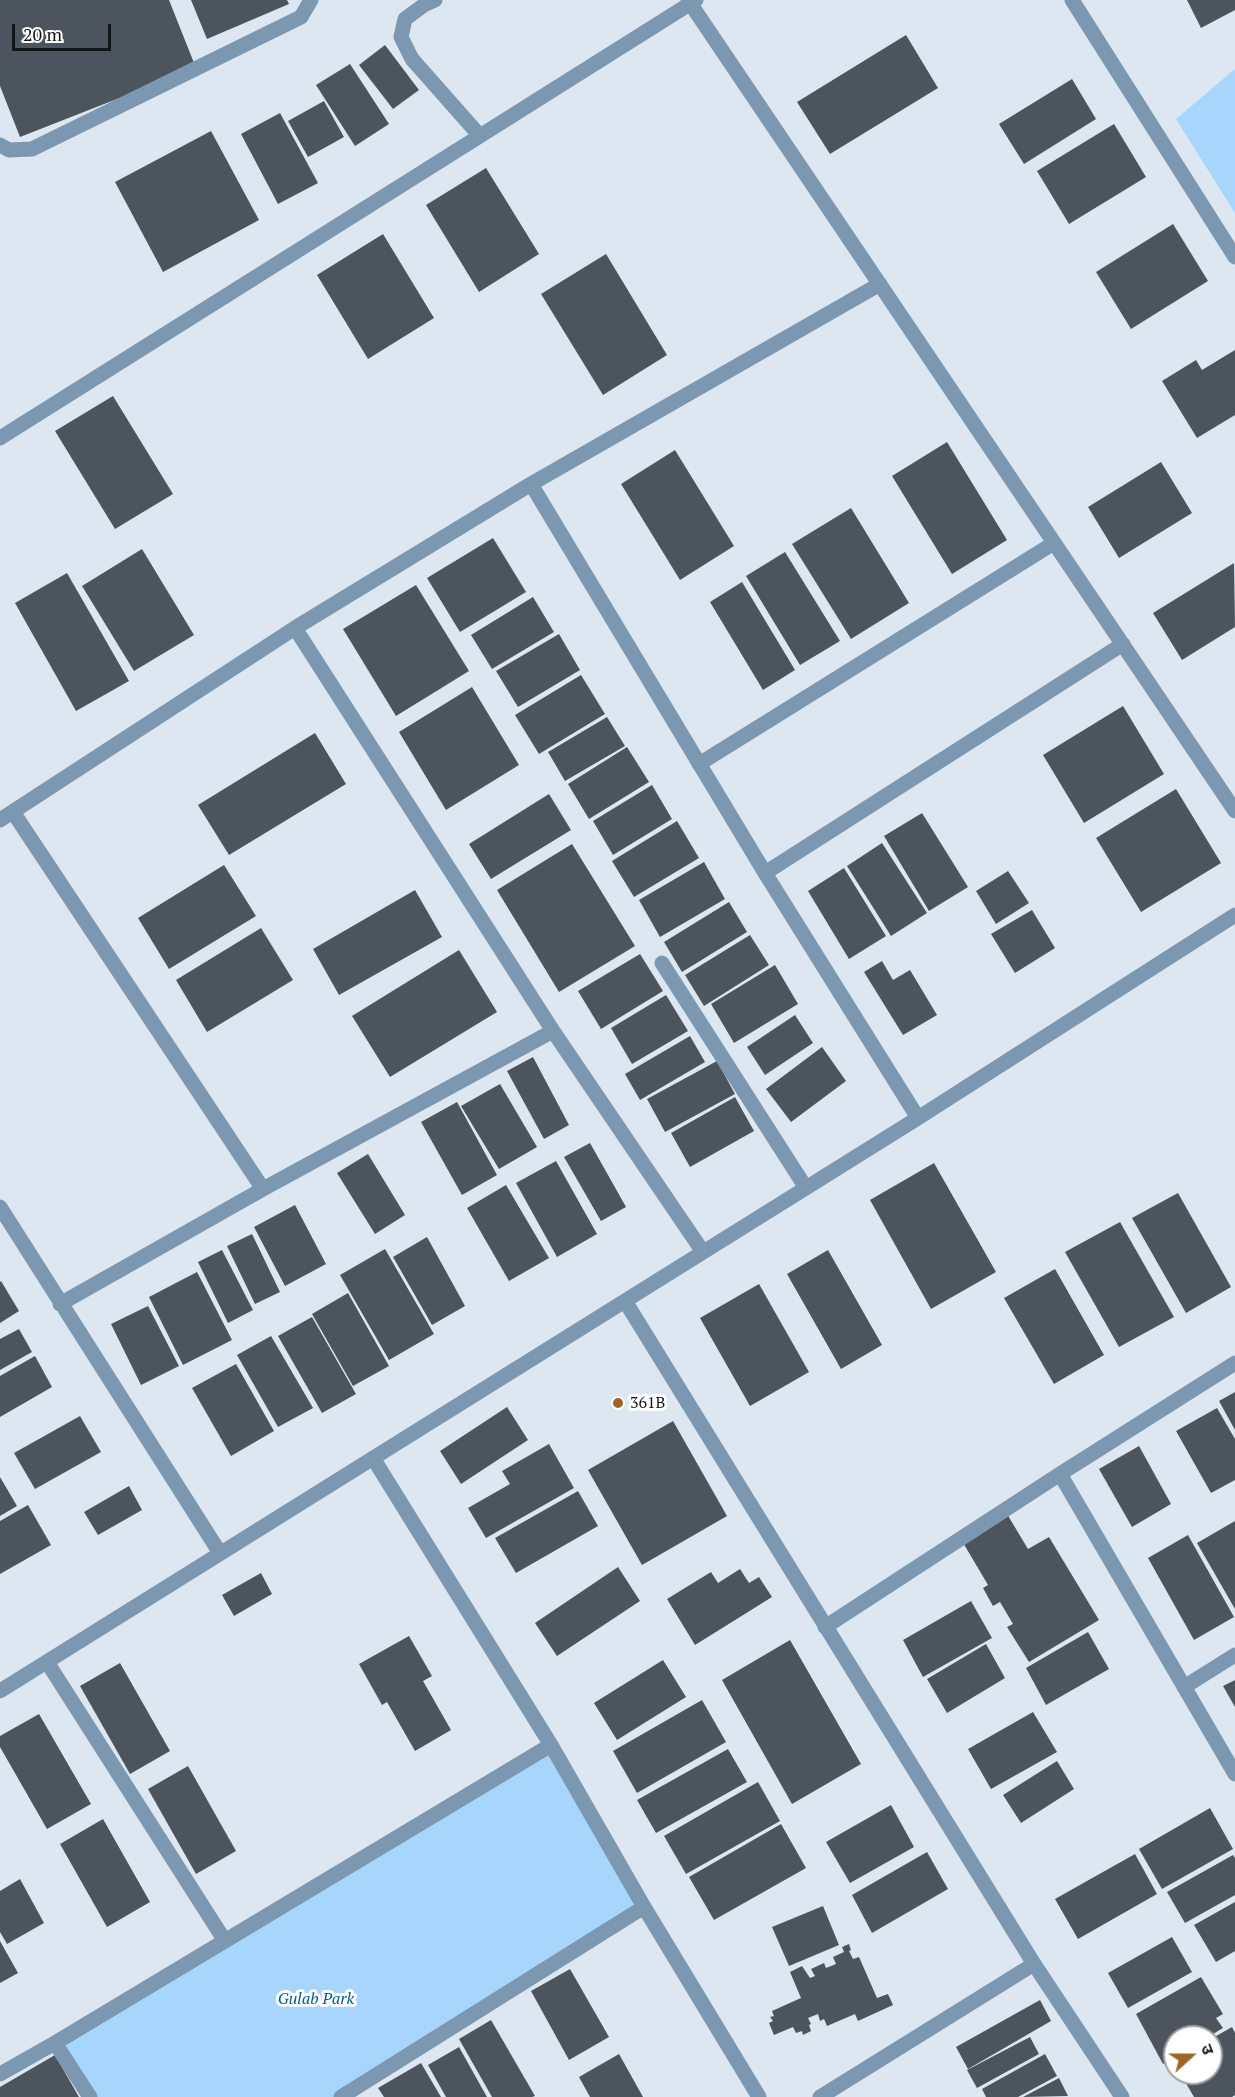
<!DOCTYPE html>
<html>
<head>
<meta charset="utf-8">
<style>
	body { margin:0 }
	#map { position:relative; width:1235px; height:2097px; overflow:hidden; background:#dce7f1; font-family:"PT Serif","Noto Sans Devanagari",serif }
	canvas { display:block }
	.north { position:absolute; left:1163px; top:2025px; width:60px; height:60px; box-sizing:border-box; background:#fff; border:2px solid #a0a2a3; border-radius:50%; rotate:69deg; font-size:16px; font-weight:700; line-height:24px; text-align:center; color:#121619 }
	.north::after { content:''; display:block; margin:auto; width:21px; height:27px; background:#a06525; clip-path:polygon(50% 0,100% 100%,50% 72%,0 100%) }
	.scale { position:absolute; left:12px; top:24px; width:99px; height:27px; box-sizing:border-box; border:3px solid #121619; border-top:0; padding-left:8px; font-size:18px; line-height:21px; white-space:nowrap; color:#121619; -webkit-text-stroke:4px #fff; paint-order:stroke }
</style>
</head>
<body>
<div id="map">
<canvas width="1235" height="2097"></canvas>
<div class="north">उ</div>
<div class="scale">20 m</div>
</div>
<script>
const context = document.querySelector('canvas').getContext('2d');
context.lineJoin = 'round';
function paint(path, color) {
  context.fillStyle = color;
  context.fill(path, 'evenodd');
}
function toPath(rows) {
  const path = new Path2D();
  for (const r of rows) {
    path.moveTo(r[0], r[1]);
    for (let i = 2; i < r.length; i += 2) path.lineTo(r[i], r[i + 1]);
  }
  return path;
}
function stroke(path, color, width, dash) {
  context.strokeStyle = color;
  context.lineWidth = width;
  context.lineCap = dash ? 'butt' : 'round';
  context.setLineDash(dash || []);
  context.stroke(path);
}
function write(font, color, halo, rows, align = 'center') {
  context.font = font + ' "PT Serif",serif';
  context.lineWidth = 6;
  context.setLineDash([]);
  context.textBaseline = 'middle';
  context.strokeStyle = halo;
  context.fillStyle = color;
  for (const [text, x, y, turn = 0] of rows) {
    context.save();
    context.translate(x, y);
    context.rotate((+turn || 0) * Math.PI / 180);
    context.textAlign = isNaN(turn) ? turn : align;
    if (halo) context.strokeText(text, 0, 0);
    context.fillText(text, 0, 0);
    context.restore();
  }
}
const green = toPath([
	[1235,69,1235,213,1176,119],
	[551,1745,644,1907,341,2097,90,2097,55,2043]
]);
const building = toPath([
	[0,0,169,0,196,68,20,137,0,86],
	[191,0,287,0,289,4,207,39],
	[1187,0,1235,0,1235,10,1201,28],
	[906,35,938,88,830,154,797,102],
	[385,45,419,90,393,109,359,65],
	[350,64,389,124,355,146,316,85],
	[1072,79,1096,119,1024,164,999,124],
	[324,101,344,137,308,157,288,121],
	[280,113,318,183,278,204,241,134],
	[1114,124,1146,177,1069,224,1037,171],
	[211,131,259,220,163,272,115,182],
	[486,168,539,254,479,292,426,205],
	[1173,224,1208,281,1131,329,1096,272],
	[383,234,434,318,368,359,317,275],
	[606,254,667,355,603,395,541,294],
	[1235,350,1235,415,1197,438,1162,381,1196,360,1202,370],
	[113,396,173,494,115,529,55,431],
	[947,442,1007,540,952,574,892,476],
	[675,450,734,546,680,580,621,484],
	[1161,462,1192,513,1119,558,1088,507],
	[851,508,909,603,851,639,792,544],
	[493,538,526,592,460,632,427,578],
	[142,549,194,635,134,671,82,586],
	[785,552,840,641,800,665,746,576],
	[1234,563,1235,627,1182,660,1153,613],
	[67,573,129,681,76,711,15,603],
	[742,582,795,670,763,690,710,602],
	[416,585,469,671,396,716,343,629],
	[533,597,554,632,492,669,471,635],
	[559,634,580,670,518,707,496,671],
	[581,675,605,714,539,754,515,715],
	[472,687,519,765,446,810,399,732],
	[1123,706,1164,774,1084,823,1043,755],
	[607,717,625,746,565,781,548,752],
	[315,733,346,784,229,855,198,805],
	[627,747,649,782,589,819,568,784],
	[652,785,672,819,613,855,593,821],
	[1176,789,1221,863,1141,912,1096,838],
	[549,794,571,830,491,879,469,844],
	[922,813,968,887,929,911,884,836],
	[677,821,699,858,634,897,612,861],
	[882,843,927,913,891,936,847,866],
	[572,844,635,946,559,992,497,890],
	[704,862,725,899,660,937,639,900],
	[224,865,256,916,169,969,138,918],
	[844,868,886,936,849,959,808,891],
	[1008,871,1029,903,996,924,976,891],
	[415,890,442,937,339,995,313,949],
	[729,902,747,932,682,972,664,942],
	[1032,910,1055,948,1015,973,991,934],
	[261,928,293,980,207,1032,176,980],
	[750,935,769,965,704,1006,685,975],
	[459,950,497,1012,390,1077,352,1016],
	[640,954,663,991,601,1029,578,991],
	[882,961,893,980,910,970,937,1015,903,1035,864,972],
	[775,965,798,1004,734,1043,711,1004],
	[666,995,688,1031,632,1064,611,1028],
	[795,1015,813,1043,765,1075,747,1047],
	[690,1036,705,1062,640,1100,625,1074],
	[822,1047,846,1081,791,1122,766,1089],
	[533,1057,569,1125,544,1139,507,1071],
	[717,1061,735,1094,665,1132,647,1099],
	[500,1084,537,1147,499,1169,461,1106],
	[735,1097,754,1131,690,1167,671,1133],
	[457,1102,497,1175,462,1195,421,1122],
	[590,1143,626,1207,601,1221,564,1157],
	[368,1154,405,1215,375,1234,337,1173],
	[556,1161,597,1234,557,1257,516,1183],
	[934,1163,996,1272,931,1309,870,1200],
	[506,1185,549,1258,509,1281,467,1208],
	[1178,1193,1231,1287,1186,1313,1132,1218],
	[295,1205,326,1264,285,1286,254,1227],
	[1120,1222,1174,1317,1119,1347,1065,1252],
	[252,1234,280,1292,255,1304,227,1246],
	[427,1237,465,1306,432,1325,393,1257],
	[385,1249,434,1334,389,1360,340,1275],
	[222,1250,253,1310,228,1323,198,1262],
	[828,1250,882,1345,841,1369,787,1274],
	[1055,1269,1104,1355,1054,1384,1004,1298],
	[197,1272,232,1340,183,1365,149,1297],
	[1,1281,19,1311,0,1323,0,1282],
	[759,1284,809,1372,750,1406,700,1318],
	[348,1293,389,1366,353,1386,312,1314],
	[148,1306,179,1366,141,1385,111,1324],
	[312,1317,356,1394,322,1413,278,1336],
	[19,1329,32,1352,0,1370,0,1339],
	[271,1336,313,1408,278,1427,237,1355],
	[35,1356,52,1387,0,1417,0,1376],
	[236,1364,274,1431,231,1456,192,1388],
	[1235,1392,1235,1430,1219,1401],
	[507,1407,528,1440,461,1484,440,1451],
	[1217,1408,1235,1439,1235,1480,1211,1493,1176,1431],
	[80,1416,101,1452,35,1489,14,1453],
	[673,1421,727,1516,642,1565,588,1470],
	[549,1444,574,1488,486,1538,468,1508,510,1484,502,1471],
	[1139,1446,1171,1504,1132,1527,1099,1469],
	[0,1477,17,1506,0,1516],
	[129,1486,142,1510,98,1535,84,1512],
	[578,1491,598,1526,516,1573,495,1538],
	[28,1505,51,1545,0,1574,0,1521],
	[1007,1514,1028,1549,1049,1537,1099,1620,1029,1662,1007,1627,1013,1624,1000,1602,993,1606,983,1588,988,1585,962,1541],
	[1235,1521,1235,1609,1197,1543],
	[1188,1535,1234,1617,1194,1640,1148,1558],
	[618,1567,640,1601,557,1656,535,1623],
	[740,1569,749,1583,759,1577,772,1597,695,1645,667,1599,711,1572,718,1583],
	[261,1573,272,1594,234,1616,222,1595],
	[971,1601,992,1638,923,1677,903,1640],
	[1088,1632,1109,1669,1046,1705,1026,1668],
	[409,1636,432,1676,423,1681,451,1730,415,1751,387,1702,382,1705,359,1664],
	[790,1640,861,1764,792,1804,722,1680],
	[986,1644,1005,1678,947,1713,927,1679],
	[663,1660,686,1697,617,1740,594,1703],
	[120,1663,170,1751,130,1774,80,1686],
	[1235,1680,1235,1707,1223,1686],
	[702,1700,726,1742,637,1793,613,1751],
	[1033,1712,1057,1752,991,1789,968,1749],
	[39,1714,91,1804,47,1829,0,1747,0,1736],
	[728,1749,747,1782,656,1833,637,1800],
	[1057,1761,1074,1789,1021,1823,1003,1795],
	[188,1766,236,1851,196,1874,148,1789],
	[758,1782,780,1821,686,1874,664,1836],
	[891,1805,914,1847,850,1883,826,1842],
	[1210,1808,1233,1849,1162,1889,1139,1849],
	[103,1819,150,1902,107,1927,60,1844],
	[781,1824,806,1868,714,1920,689,1877],
	[927,1852,948,1889,872,1933,852,1895],
	[1135,1854,1157,1894,1078,1939,1055,1899],
	[1233,1855,1235,1858,1235,1895,1185,1923,1167,1892],
	[20,1879,44,1923,7,1944,0,1932,0,1891],
	[1235,1902,1235,1951,1216,1962,1194,1925],
	[823,1906,839,1945,789,1966,772,1927],
	[1172,1937,1192,1972,1128,2008,1108,1973],
	[0,1941,18,1973,0,1983],
	[849,1944,851,1950,849,1951,853,1959,859,1957,877,1998,888,1994,893,2005,858,2021,855,2014,827,2026,824,2019,820,2021,818,2014,808,2018,811,2024,809,2025,811,2031,803,2035,802,2031,796,2033,793,2027,774,2035,769,2023,773,2021,770,2017,774,2016,772,2011,801,1998,790,1972,802,1966,810,1978,815,1976,811,1969,824,1963,826,1968,836,1964,833,1957,844,1952,842,1947],
	[570,1969,609,2037,569,2060,531,1991],
	[1201,1977,1223,2014,1216,2018,1223,2028,1208,2037,1175,2037,1175,2057,1163,2064,1136,2014],
	[1040,2000,1051,2021,968,2069,956,2047],
	[491,2020,535,2096,532,2097,492,2097,459,2039],
	[1232,2027,1235,2033,1235,2095,1232,2097,1194,2097,1180,2073,1211,2073,1211,2039],
	[1030,2037,1039,2054,977,2088,967,2070],
	[459,2047,487,2097,446,2097,428,2065],
	[619,2054,643,2097,590,2097,579,2077],
	[1045,2054,1057,2076,1018,2097,986,2097,982,2089],
	[55,2055,79,2097,0,2097,0,2087],
	[421,2063,441,2097,384,2097,378,2088],
	[1059,2078,1068,2096,1023,2097]
]);
const street = toPath([
	[435,0,424,5,405,19,401,37,412,59,480,136],
	[688,0,1235,811],
	[1072,0,1235,257],
	[0,145,9,150,32,149,301,17,311,0],
	[0,438,696,0],
	[531,484,765,873,918,1118],
	[295,628,553,1031,703,1252],
	[699,764,1054,543],
	[13,812,263,1189],
	[0,820,295,628,531,484,880,284],
	[765,873,1123,644],
	[662,963,806,1188],
	[0,1207,220,1553],
	[625,1301,1034,1964,1122,2097],
	[60,1304,263,1189,553,1031],
	[373,1458,551,1745,644,1907,759,2097],
	[1060,1474,1235,1774],
	[825,1627,1060,1474,1235,1363],
	[47,1662,225,1941],
	[1184,1687,1235,1655],
	[0,1691,918,1118,1235,915],
	[55,2043,90,2097],
	[0,2074,55,2043,551,1745],
	[341,2097,644,1907],
	[820,2097,1034,1964]
]);
const markers = [
	[618,1403,6,"#a06525"]
];
const poiNames = [
	["361B",630,1403]
];
const parkNames = [
	["Gulab Park",316,1999]
];
paint(green, '#a8d5fb');
paint(building, '#4c555d');
stroke(street, '#7c98b1', 15);
for (const [x, y, r, color] of markers) {
  const dot = new Path2D();
  dot.arc(x, y, r, 0, 2 * Math.PI);
  context.fillStyle = color;
  context.fill(dot);
  stroke(dot, '#fff', 2);
}
write('16px', '#121619', '#fff', poiNames, 'left');
write('italic 16px', '#045b8e', '#fff', parkNames);
</script>
</body>
</html>
